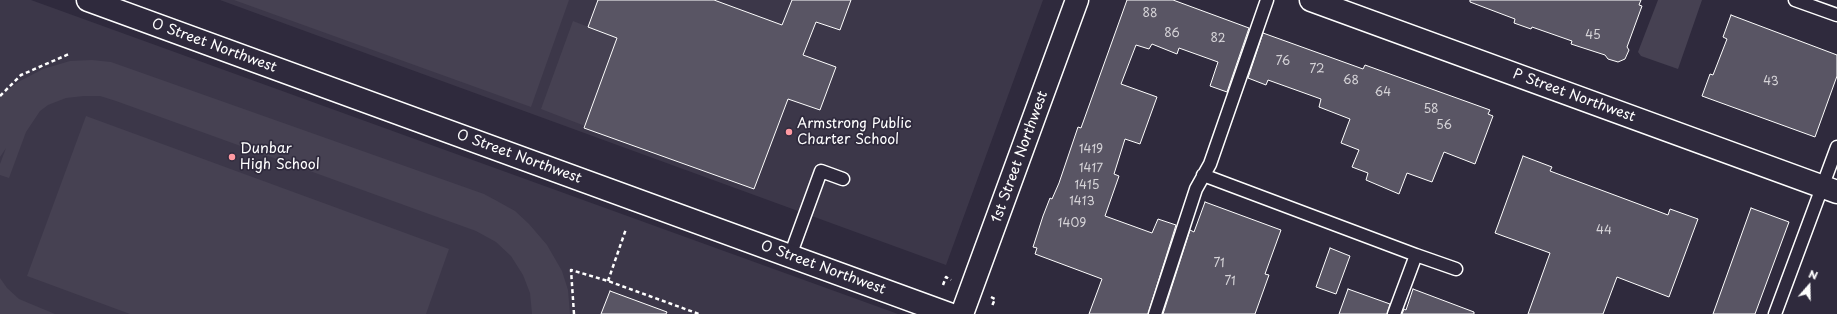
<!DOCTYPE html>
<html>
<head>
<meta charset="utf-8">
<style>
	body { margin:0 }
	#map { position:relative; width:1837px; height:314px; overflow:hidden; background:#2f2a3d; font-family:"Playpen Sans",sans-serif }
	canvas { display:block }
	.north { position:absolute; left:1789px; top:266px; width:40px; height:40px; -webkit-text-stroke:3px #2f2a3d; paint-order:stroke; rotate:20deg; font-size:11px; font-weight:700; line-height:16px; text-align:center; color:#fff }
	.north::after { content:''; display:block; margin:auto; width:14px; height:18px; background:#fff; clip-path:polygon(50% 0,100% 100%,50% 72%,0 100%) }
</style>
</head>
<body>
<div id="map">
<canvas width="1837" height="314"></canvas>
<div class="north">N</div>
</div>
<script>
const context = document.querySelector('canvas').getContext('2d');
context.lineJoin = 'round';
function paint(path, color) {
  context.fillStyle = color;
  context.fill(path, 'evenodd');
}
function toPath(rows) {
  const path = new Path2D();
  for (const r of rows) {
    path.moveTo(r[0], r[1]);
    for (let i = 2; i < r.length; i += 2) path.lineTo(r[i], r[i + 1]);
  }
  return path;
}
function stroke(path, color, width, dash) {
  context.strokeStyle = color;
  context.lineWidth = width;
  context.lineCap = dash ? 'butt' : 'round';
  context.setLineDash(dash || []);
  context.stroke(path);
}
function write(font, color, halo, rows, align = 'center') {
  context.font = font + ' "Playpen Sans",sans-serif';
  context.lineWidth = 3.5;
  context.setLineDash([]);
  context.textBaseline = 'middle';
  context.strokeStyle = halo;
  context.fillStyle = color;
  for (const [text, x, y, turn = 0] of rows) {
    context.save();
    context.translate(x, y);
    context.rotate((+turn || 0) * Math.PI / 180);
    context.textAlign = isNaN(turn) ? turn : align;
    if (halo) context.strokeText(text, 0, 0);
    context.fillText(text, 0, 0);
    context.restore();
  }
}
const built = toPath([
	[0,0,31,0,898,314,0,314],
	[220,0,1043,0,946,265]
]);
const green = toPath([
	[234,0,569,0,531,107],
	[1658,0,1702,0,1678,69,1641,56,1638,52],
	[573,21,617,38,585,126,541,109],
	[92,60,111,62,484,194,497,201,515,211,529,224,547,245,562,271,568,290,570,314,532,314,530,293,523,275,511,256,496,242,476,231,116,101,100,96,84,96,66,98,48,105,40,111,26,132,9,178,0,175,0,164,6,148,0,157,0,97,2,94,20,81,43,69,70,61],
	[86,116,449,249,426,314,130,314,27,276],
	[0,278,7,288,19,299,55,314,0,314]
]);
const building = toPath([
	[598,0,714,0,782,25,792,0,851,0,840,30,816,22,803,55,836,67,820,110,788,99,754,189,584,128,617,38,588,27,598,0],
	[1127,0,1173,0,1249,28,1227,92,1210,86,1218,62,1179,48,1177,54,1152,44,1149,49,1136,45,1121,84,1157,97,1140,144,1125,139,1114,174,1119,176,1105,216,1152,233,1158,219,1176,225,1148,314,1089,314,1102,279,1035,254,1037,248,1033,247,1043,216,1050,198,1052,199,1059,183,1078,127,1081,128,1127,0],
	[1470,0,1641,0,1639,5,1642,6,1627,47,1629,50,1625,59,1618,62,1608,59,1605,55,1571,44,1572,41,1532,27,1531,29,1514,23,1515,19,1470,2,1470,0],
	[1731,15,1837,55,1837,76,1815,137,1702,96,1710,74,1713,75,1727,39,1723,37,1731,15],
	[1263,33,1363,69,1365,65,1490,110,1488,114,1493,116,1475,164,1444,152,1432,182,1407,173,1399,194,1366,180,1368,173,1352,167,1359,150,1341,143,1350,119,1319,107,1321,99,1268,80,1266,85,1248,78,1263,33],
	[1523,156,1552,167,1550,171,1668,215,1670,209,1698,219,1669,297,1617,277,1603,314,1528,314,1550,253,1495,233,1523,156],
	[1205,202,1281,230,1265,274,1269,275,1255,314,1163,314,1190,230,1194,232,1205,202],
	[1751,208,1789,222,1755,314,1713,314,1751,208],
	[1330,248,1350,256,1336,294,1316,287,1330,248],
	[1348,289,1390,304,1387,314,1339,314,1348,289],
	[1413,289,1474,312,1474,314,1402,314,1404,309,1406,310,1413,289],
	[610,291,667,312,666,314,601,314,610,291]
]);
const path = toPath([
	[0,96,21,75,69,54],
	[608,281,626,229],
	[943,285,946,277,951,280],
	[991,297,995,299,992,306],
	[574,314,571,270,608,281,699,314]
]);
const lane = toPath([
	[1795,0,1837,15],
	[1203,175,1416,255],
	[790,256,821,171,843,179],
	[1155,314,1196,189,1210,164,1267,0],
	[1394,314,1416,255,1456,269],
	[1775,314,1837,147]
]);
const secondary = toPath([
	[88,0,949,314],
	[1311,0,1837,192],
	[962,314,1077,0]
]);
const markers = [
	[789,132,4,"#ff9aa2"],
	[232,157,4,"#ff9aa2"]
];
const numberNames = [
	["88",1150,14],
	["86",1172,34],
	["45",1593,36],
	["82",1218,39],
	["76",1283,62],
	["72",1317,70],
	["68",1351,81],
	["43",1771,82],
	["64",1383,93],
	["58",1431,110],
	["56",1444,126],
	["1419",1091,150],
	["1417",1091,169],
	["1415",1087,186],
	["1413",1082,202],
	["1409",1072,224],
	["44",1604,231],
	["71",1219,264],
	["71",1230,282]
];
const streetNames = [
	["O Street Northwest",214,46,20],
	["P Street Northwest",1574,96,20],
	["O Street Northwest",519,157,20],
	["1st Street Northwest",1020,157,-70],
	["O Street Northwest",823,268,20]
];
const poiNames = [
	["Armstrong Public",797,124],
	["Charter School",797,140],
	["Dunbar",240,149],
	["High School",240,165]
];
paint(built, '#3c3749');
paint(green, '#464152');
paint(building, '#595564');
stroke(building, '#fff', 1);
stroke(lane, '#fff', 15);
stroke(secondary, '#fff', 25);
stroke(path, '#fff', 2.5, [4, 3]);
stroke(lane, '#2f2a3d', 12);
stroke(secondary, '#2f2a3d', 22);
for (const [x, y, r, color] of markers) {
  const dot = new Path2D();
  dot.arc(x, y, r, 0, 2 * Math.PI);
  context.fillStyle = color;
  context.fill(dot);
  stroke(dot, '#2f2a3d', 1.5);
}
write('12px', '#d6d4d8', null, numberNames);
write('14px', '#fff', '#2f2a3d', streetNames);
write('14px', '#fff', '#2f2a3d', poiNames, 'left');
</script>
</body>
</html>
